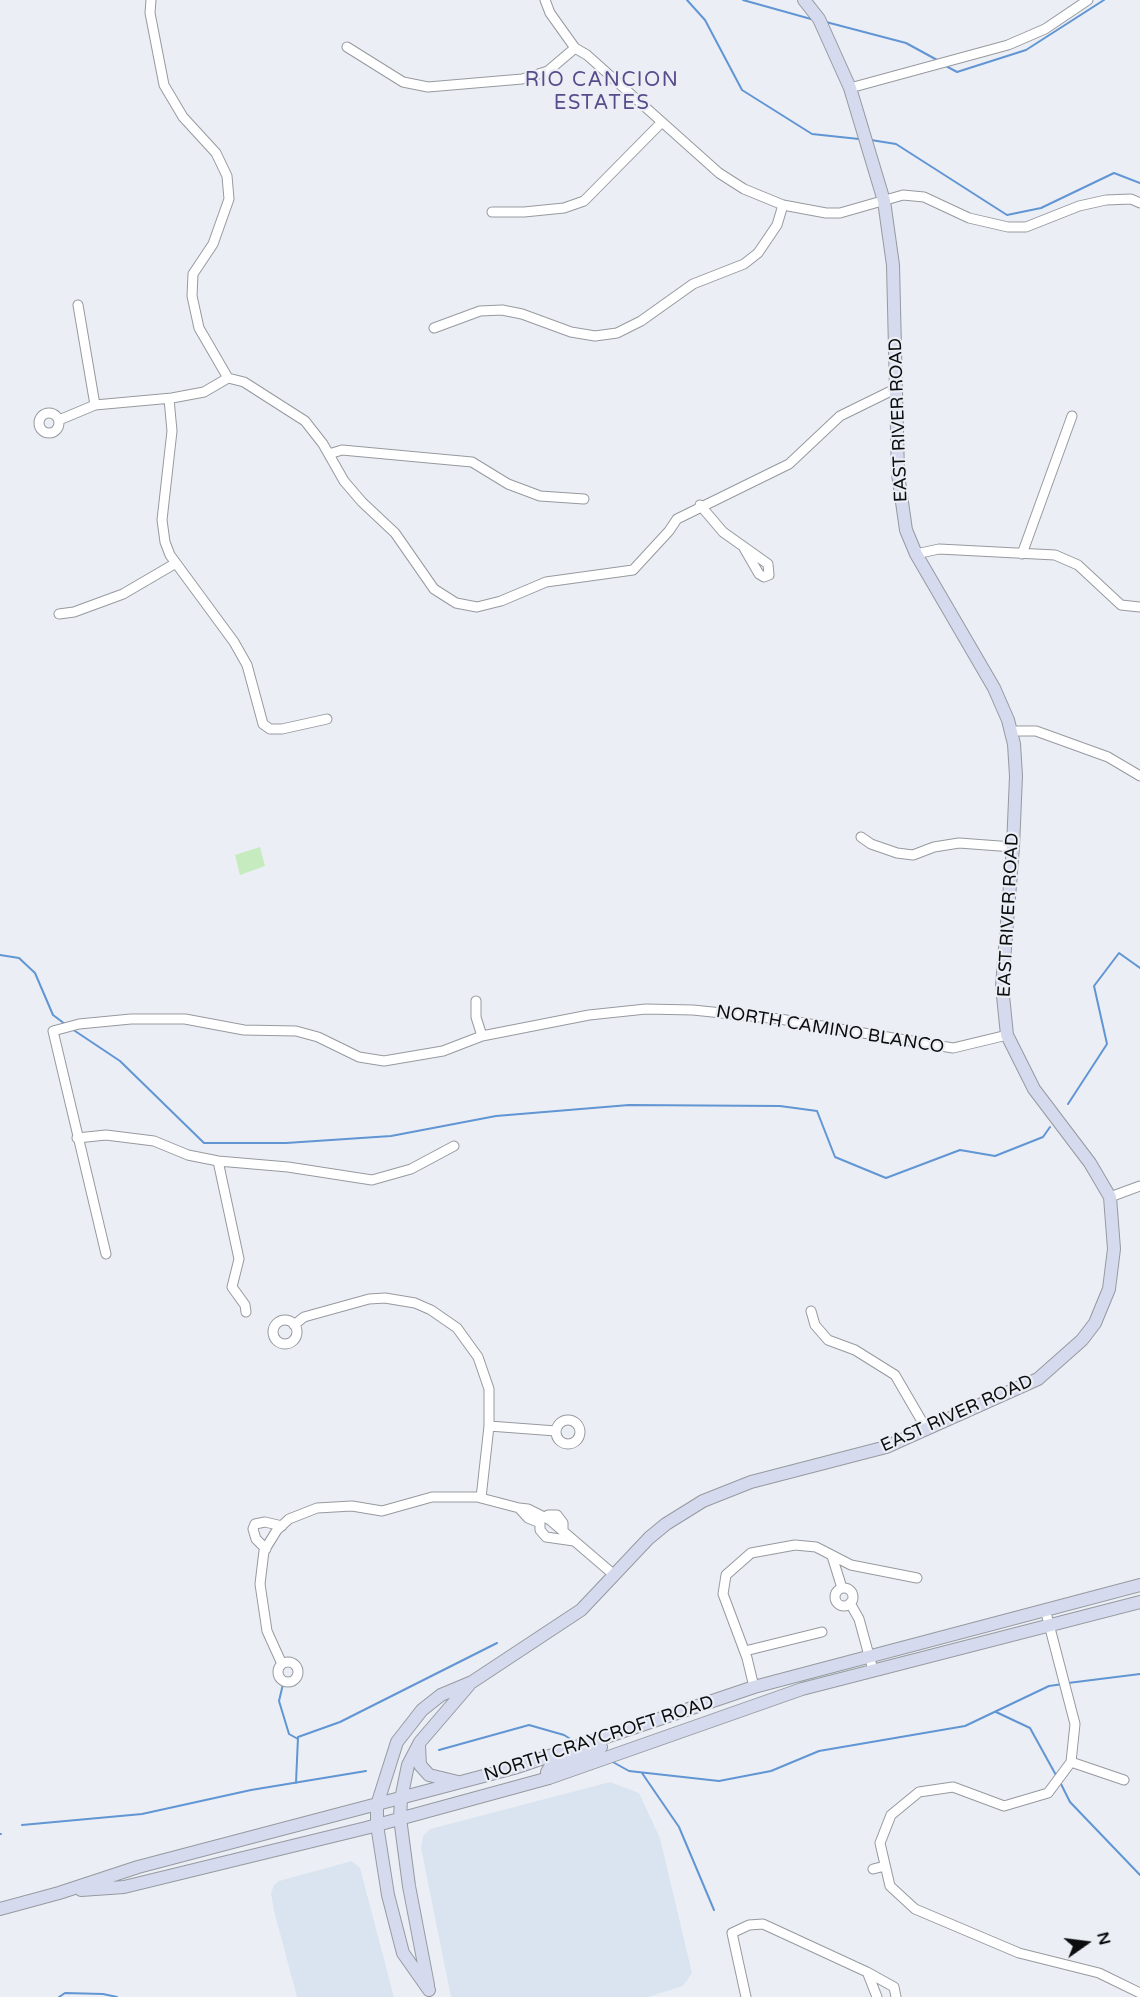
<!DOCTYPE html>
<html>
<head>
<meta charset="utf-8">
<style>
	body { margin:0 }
	#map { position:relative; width:1140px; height:1997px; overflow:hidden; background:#ebeff5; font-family:"Varela Round",sans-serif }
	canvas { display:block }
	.north { position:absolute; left:1056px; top:1913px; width:60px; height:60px; -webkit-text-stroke:4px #ebeff5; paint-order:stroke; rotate:76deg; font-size:16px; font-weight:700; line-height:24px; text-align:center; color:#0b0d0e }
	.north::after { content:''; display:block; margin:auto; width:21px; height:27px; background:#0b0d0e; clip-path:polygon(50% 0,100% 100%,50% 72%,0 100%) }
</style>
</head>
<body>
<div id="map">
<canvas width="1140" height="1997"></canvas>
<div class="north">N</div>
</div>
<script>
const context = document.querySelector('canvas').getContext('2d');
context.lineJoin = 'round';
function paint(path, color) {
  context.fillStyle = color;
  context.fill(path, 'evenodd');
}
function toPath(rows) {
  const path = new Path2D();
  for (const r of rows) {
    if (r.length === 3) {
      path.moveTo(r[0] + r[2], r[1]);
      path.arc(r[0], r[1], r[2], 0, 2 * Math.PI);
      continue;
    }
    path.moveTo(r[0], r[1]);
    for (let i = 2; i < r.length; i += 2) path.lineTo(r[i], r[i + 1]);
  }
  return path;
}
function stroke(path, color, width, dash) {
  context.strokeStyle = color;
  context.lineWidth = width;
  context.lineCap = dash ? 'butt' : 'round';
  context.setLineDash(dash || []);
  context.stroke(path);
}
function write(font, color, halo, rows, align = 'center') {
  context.font = font + ' "Varela Round",sans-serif';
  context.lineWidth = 4.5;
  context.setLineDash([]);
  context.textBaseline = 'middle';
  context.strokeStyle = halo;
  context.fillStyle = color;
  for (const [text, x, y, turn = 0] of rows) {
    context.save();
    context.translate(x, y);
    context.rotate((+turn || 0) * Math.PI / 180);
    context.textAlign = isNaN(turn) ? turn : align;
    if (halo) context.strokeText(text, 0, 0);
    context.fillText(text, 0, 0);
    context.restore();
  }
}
const built = toPath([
	[610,1782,639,1793,660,1838,692,1973,683,1986,648,1997,451,1997,421,1848,423,1836,430,1829],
	[352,1861,360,1868,394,1997,297,1997,274,1911,271,1893,274,1885,279,1881]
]);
const green = toPath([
	[260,847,265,866,240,875,235,855]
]);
const stream = toPath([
	[687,0,705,20,742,90,812,134,859,139],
	[743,0,811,19],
	[826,22,906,43,939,61],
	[946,66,957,72,1026,50,1104,0],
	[871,140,896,144,1007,215,1041,208,1114,173,1140,183],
	[0,955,19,958,35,973,53,1015,65,1024],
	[72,1029,120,1061,204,1143,286,1143,391,1136,496,1116,629,1105,780,1106,817,1111,835,1157,886,1178,960,1150,995,1156,1043,1137,1050,1127],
	[1068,1104,1107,1044,1094,986,1119,953,1140,968],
	[1068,1683,1140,1674],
	[283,1684,279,1701,289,1734,298,1739],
	[996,1712,1030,1728,1057,1777],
	[439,1750,529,1725,564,1735,577,1743],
	[611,1761,629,1771,719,1781,771,1771,819,1751,965,1726,1049,1686,1063,1684],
	[642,1773,679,1827,714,1910],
	[1060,1782,1070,1802,1140,1875],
	[296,1783,298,1737,340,1722,497,1643],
	[22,1825,142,1814,251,1790,366,1771],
	[0,1834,1,1834],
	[59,1997,65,1993,103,1994,117,1997]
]);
const street = toPath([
	[151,0,150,13,164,85,183,117,216,153,227,176,229,199,213,244,193,274,192,296,199,328,228,378],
	[545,0,550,13,575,48,587,55,719,173,744,189,783,205,826,213,840,213,903,195,924,197,969,218,1008,227,1026,227,1079,206,1106,200,1131,199,1140,203],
	[347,47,403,82,428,87,522,79,548,71,575,48],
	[850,88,1008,45,1045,29,1088,0],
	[492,212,524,212,564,208,584,201,662,122],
	[78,305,95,405],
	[434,328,480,311,502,310,522,314,571,332,595,336,617,333,641,321,693,284,744,264,758,253,777,225,783,205],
	[169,399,172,431,162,520,165,542,170,555,234,642,247,665,263,724,270,729,282,729,327,719],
	[49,423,10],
	[59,420,95,405,172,398,204,392,228,378,244,382,305,421,323,444,344,481,362,502,395,533,434,589,456,603,477,607,501,601,546,582,633,570,669,531,677,519,789,464,840,416,897,388],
	[329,454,342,450,472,462,508,484,540,496,584,499],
	[700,505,723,532,768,564,769,575,764,577,759,574,744,548],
	[916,554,939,549,1055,555,1078,565,1121,605,1140,607],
	[1022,554,1072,416],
	[59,614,74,612,123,594,176,563],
	[1011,731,1036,731,1108,757,1140,776],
	[861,837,871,844,897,853,913,855,934,847,959,843,1013,847],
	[476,1001,476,1017,482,1036],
	[77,1138,106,1135,154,1141,188,1155,218,1161,288,1167,372,1180,411,1169,454,1146],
	[218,1161,239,1259,232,1287,245,1305,246,1312],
	[1110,1197,1140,1186],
	[106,1254,53,1031,79,1024,131,1019,185,1019,244,1030,296,1031,318,1037,359,1057,384,1061,443,1051,482,1036,589,1015,646,1009,693,1010,780,1019,953,1048,1007,1035],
	[811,1311,815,1325,828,1340,855,1350,895,1375,927,1430],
	[285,1332,12],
	[294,1325,304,1317,369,1299,385,1298,415,1303,431,1310,457,1328,478,1357,489,1389,489,1426,481,1498],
	[568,1432,12],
	[489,1426,556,1431],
	[543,1518,548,1515,557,1515,563,1523,563,1530],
	[540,1523,528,1518,519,1508,528,1509,550,1520,613,1574],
	[540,1523,540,1530,546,1537,574,1541],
	[266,1549,256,1539,253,1529,255,1524,265,1522,282,1526],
	[832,1556,842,1588],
	[844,1597,9],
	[850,1603,859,1619,873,1670],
	[1045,1609,1075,1724,1071,1762,1048,1793,1004,1806,953,1787,919,1792,891,1815,880,1843,890,1886,915,1909,1019,1953,1099,1973,1140,1993],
	[745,1651,822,1632],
	[288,1672,10],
	[282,1664,267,1631,260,1584,264,1551,277,1530,289,1519,317,1508,352,1506,382,1511,432,1497,477,1497,519,1508],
	[754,1687,747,1658,723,1594,726,1575,751,1553,795,1545,816,1547,851,1565,917,1578],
	[1071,1762,1124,1780],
	[873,1869,885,1866],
	[868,1974,877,1997],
	[746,1997,732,1933,749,1925,763,1924,867,1972,894,1987,896,1997]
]);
const secondary = toPath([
	[419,1745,420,1765,429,1775,458,1782],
	[549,1778,547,1772,550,1767,601,1747],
	[81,1890,124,1887,366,1828,549,1778,802,1689,1140,1602],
	[0,1909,59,1893,138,1867,514,1768,754,1687,1140,1585],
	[428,1985,409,1886,400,1818,401,1799,408,1765,420,1742,469,1685],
	[429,1990,403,1953,388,1895,377,1825,377,1805,397,1742,422,1710,441,1695,472,1682,581,1610,649,1538,666,1524,703,1501,751,1482,886,1447,1038,1379,1082,1340,1095,1323,1109,1289,1114,1249,1110,1197,1090,1163,1034,1089,1007,1035,1002,986,1013,847,1016,776,1014,744,1008,720,994,688,916,554,906,530,898,474,893,265,884,201,850,88,819,19,804,0]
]);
const streetNames = [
	["EAST RIVER ROAD",899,420,-92],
	["EAST RIVER ROAD",1009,915,-87],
	["NORTH CAMINO BLANCO",830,1030,9],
	["EAST RIVER ROAD",957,1414,-24],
	["NORTH CRAYCROFT ROAD",599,1739,-18]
];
const neighbourhoodNames = [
	["RIO CANCION",602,81],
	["ESTATES",602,104]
];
paint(built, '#dae4f0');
paint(green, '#c5ebbe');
stroke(stream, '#6195d3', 2);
stroke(street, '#969a9f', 11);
stroke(secondary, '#969a9f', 14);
stroke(street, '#fff', 9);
stroke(secondary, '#d5daee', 12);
write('18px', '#0b0d0e', '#ebeff5', streetNames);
context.letterSpacing = '1.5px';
write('20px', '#574c8b', '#ebeff5', neighbourhoodNames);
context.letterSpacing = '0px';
</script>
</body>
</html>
